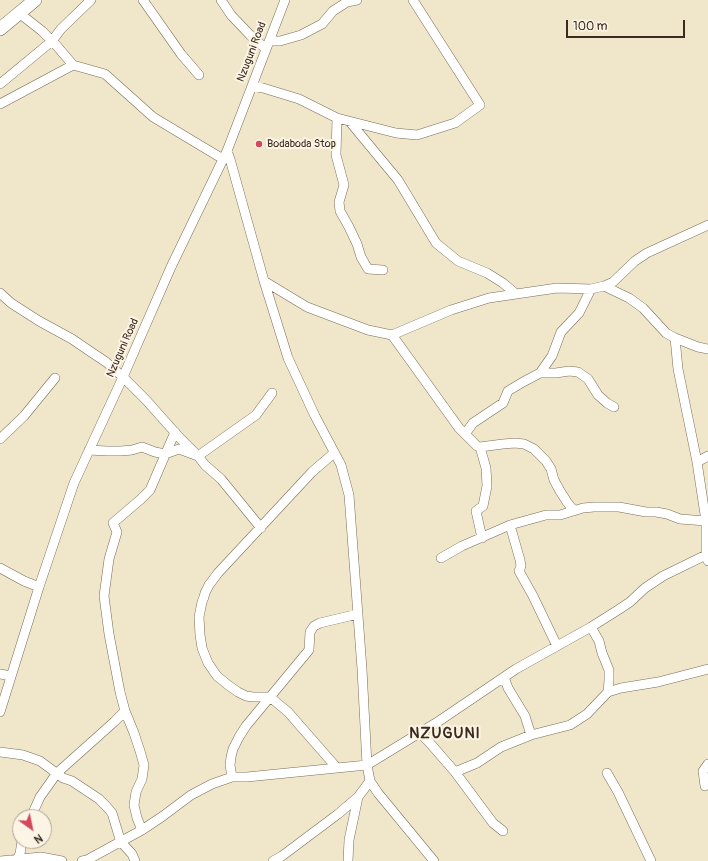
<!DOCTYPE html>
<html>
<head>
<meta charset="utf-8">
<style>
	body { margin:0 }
	#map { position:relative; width:708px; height:861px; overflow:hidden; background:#f0e6c9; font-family:Pangolin,sans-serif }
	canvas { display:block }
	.north { position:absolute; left:12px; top:809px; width:40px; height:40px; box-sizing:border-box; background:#fcf5e5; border:1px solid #afa495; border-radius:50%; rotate:147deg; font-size:11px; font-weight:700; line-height:16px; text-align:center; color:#3b2a1e }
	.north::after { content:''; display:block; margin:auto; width:14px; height:18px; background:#d1495b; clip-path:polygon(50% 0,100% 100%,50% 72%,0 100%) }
	.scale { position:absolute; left:566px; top:20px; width:119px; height:18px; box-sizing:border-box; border:2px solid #3b2a1e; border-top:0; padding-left:5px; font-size:12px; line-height:14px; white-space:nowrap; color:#3b2a1e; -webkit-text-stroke:3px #fcf5e5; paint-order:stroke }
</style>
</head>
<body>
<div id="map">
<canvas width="708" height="861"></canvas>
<div class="north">N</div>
<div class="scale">100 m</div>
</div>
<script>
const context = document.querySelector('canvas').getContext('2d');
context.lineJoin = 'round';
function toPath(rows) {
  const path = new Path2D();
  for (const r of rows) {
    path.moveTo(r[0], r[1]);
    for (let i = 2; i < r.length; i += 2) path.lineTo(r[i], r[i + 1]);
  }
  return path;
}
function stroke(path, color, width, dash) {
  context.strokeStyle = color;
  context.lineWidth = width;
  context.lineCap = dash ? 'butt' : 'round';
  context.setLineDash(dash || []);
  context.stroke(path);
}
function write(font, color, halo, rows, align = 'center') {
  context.font = font + ' Pangolin,sans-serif';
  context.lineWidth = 4;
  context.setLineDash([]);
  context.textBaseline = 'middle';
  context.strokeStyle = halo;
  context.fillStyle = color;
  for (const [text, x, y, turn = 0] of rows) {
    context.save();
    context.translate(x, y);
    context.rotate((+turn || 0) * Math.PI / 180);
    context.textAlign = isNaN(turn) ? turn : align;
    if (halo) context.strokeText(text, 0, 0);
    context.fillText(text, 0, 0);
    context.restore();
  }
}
const minor = toPath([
	[143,0,181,54,199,75],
	[221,0,231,15,250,35,266,49],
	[19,13,42,31,56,45,73,65,105,74,153,117,223,159],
	[269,41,280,41,301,35,322,24,333,11,347,2,357,0],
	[0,84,52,41,61,29,91,0],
	[252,86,263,88,299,99,337,118,336,155,344,185,339,202,340,211,349,227,357,244,361,257,368,269,383,270],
	[0,104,73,65],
	[337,118,396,133,417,135,455,123,480,105,413,0],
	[350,122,398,180,436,243,458,261,487,273,503,283,516,294],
	[227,151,230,159,264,281,288,358,315,416,341,465,349,495,362,669,367,765,370,781,378,793,434,861],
	[264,281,307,307,368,330,392,335,451,310,489,298,557,288,591,289,604,286,613,282,635,261,647,253,708,225],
	[604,286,629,298,643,308,666,333,675,338,698,347,708,349],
	[0,293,11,303,39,321,72,339,91,352,106,362,123,377,146,400,179,437,198,456,205,465,221,479,261,528],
	[392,335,459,428,477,446,480,447,486,468,487,486,483,506,476,511,482,538],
	[675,338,678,369,697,462,706,521,706,555,708,561],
	[540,373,552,356,561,332,579,313,591,289],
	[465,434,473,423,503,403,508,391,523,382,540,373,556,373,569,371,578,372,588,379,598,395,607,403,614,407],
	[0,439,24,416,55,378],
	[480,447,503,444,515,443,524,444,534,449,546,461,551,469,554,480,560,491,567,502,574,511],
	[89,450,107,451,121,451,132,450,142,447,155,452,165,454,179,449,198,456,256,415,272,393],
	[334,453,312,472,218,573,209,585,205,593,204,597,202,602,199,617,200,635,202,648,208,663,217,676,228,685,238,692,246,696,253,697,270,697,288,712,337,768],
	[697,462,708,456],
	[510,525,520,560,521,566,519,571,533,596,557,646],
	[441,558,462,546,510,525,546,515,560,515,583,508,594,507,619,507,646,512,656,512,667,514,680,519,706,521],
	[0,568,24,581,39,587],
	[591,627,599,641,602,653,609,670,609,681,608,692],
	[0,674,11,676],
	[504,677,508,688,525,716,531,735],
	[0,712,39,587,74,483,123,377,171,267,227,151,285,0],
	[420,733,429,742,455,772,493,823,503,831],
	[0,752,23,755,40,761,63,778,72,781,99,799,106,806,112,813,119,836,121,842,132,854,135,861],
	[455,772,477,763,501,747,531,735,570,725,587,714,608,692,621,688,658,682,708,669],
	[607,773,618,792,651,861],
	[232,777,230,765,231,757,233,749,239,737,246,726,309,650,310,632,314,626,320,623,358,614],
	[705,786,703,771,708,764],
	[31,817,40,797,57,773,114,722,125,711],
	[142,830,137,818,134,805,136,792,142,779,144,765,140,751,134,733,125,711,120,692,109,634,104,596,109,559,117,532,113,523,141,499,150,490,175,432],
	[0,861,41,857,62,861],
	[16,861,20,854,22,841],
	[82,861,87,860,142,830,163,816,191,795,212,784,232,777,247,777,367,765,439,721,516,669,591,627,618,610,630,602,645,588,663,576,708,554],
	[273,861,282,856,338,814,358,797,370,781],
	[348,861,349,840,358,797]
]);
const highway = toPath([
	[0,29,35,0]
]);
const markers = [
	[259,144,4,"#d1495b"]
];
const streetNames = [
	["Nzuguni Road",252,52,-69],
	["Nzuguni Road",123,348,-66]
];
const poiNames = [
	["Bodaboda Stop",267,144]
];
const districtNames = [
	["NZUGUNI",445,734]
];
stroke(minor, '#7a6c5a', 10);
stroke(highway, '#7a6c5a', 14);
stroke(minor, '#fff', 9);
stroke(highway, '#fff', 13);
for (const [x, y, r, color] of markers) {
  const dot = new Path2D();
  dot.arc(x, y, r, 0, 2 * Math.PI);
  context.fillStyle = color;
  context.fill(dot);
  stroke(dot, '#fcf5e5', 1.5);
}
write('11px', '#3b2a1e', '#fcf5e5', streetNames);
write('11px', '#3b2a1e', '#fcf5e5', poiNames, 'left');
context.letterSpacing = '1px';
write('bold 15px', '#3b2a1e', '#fcf5e5', districtNames);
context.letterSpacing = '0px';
</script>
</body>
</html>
